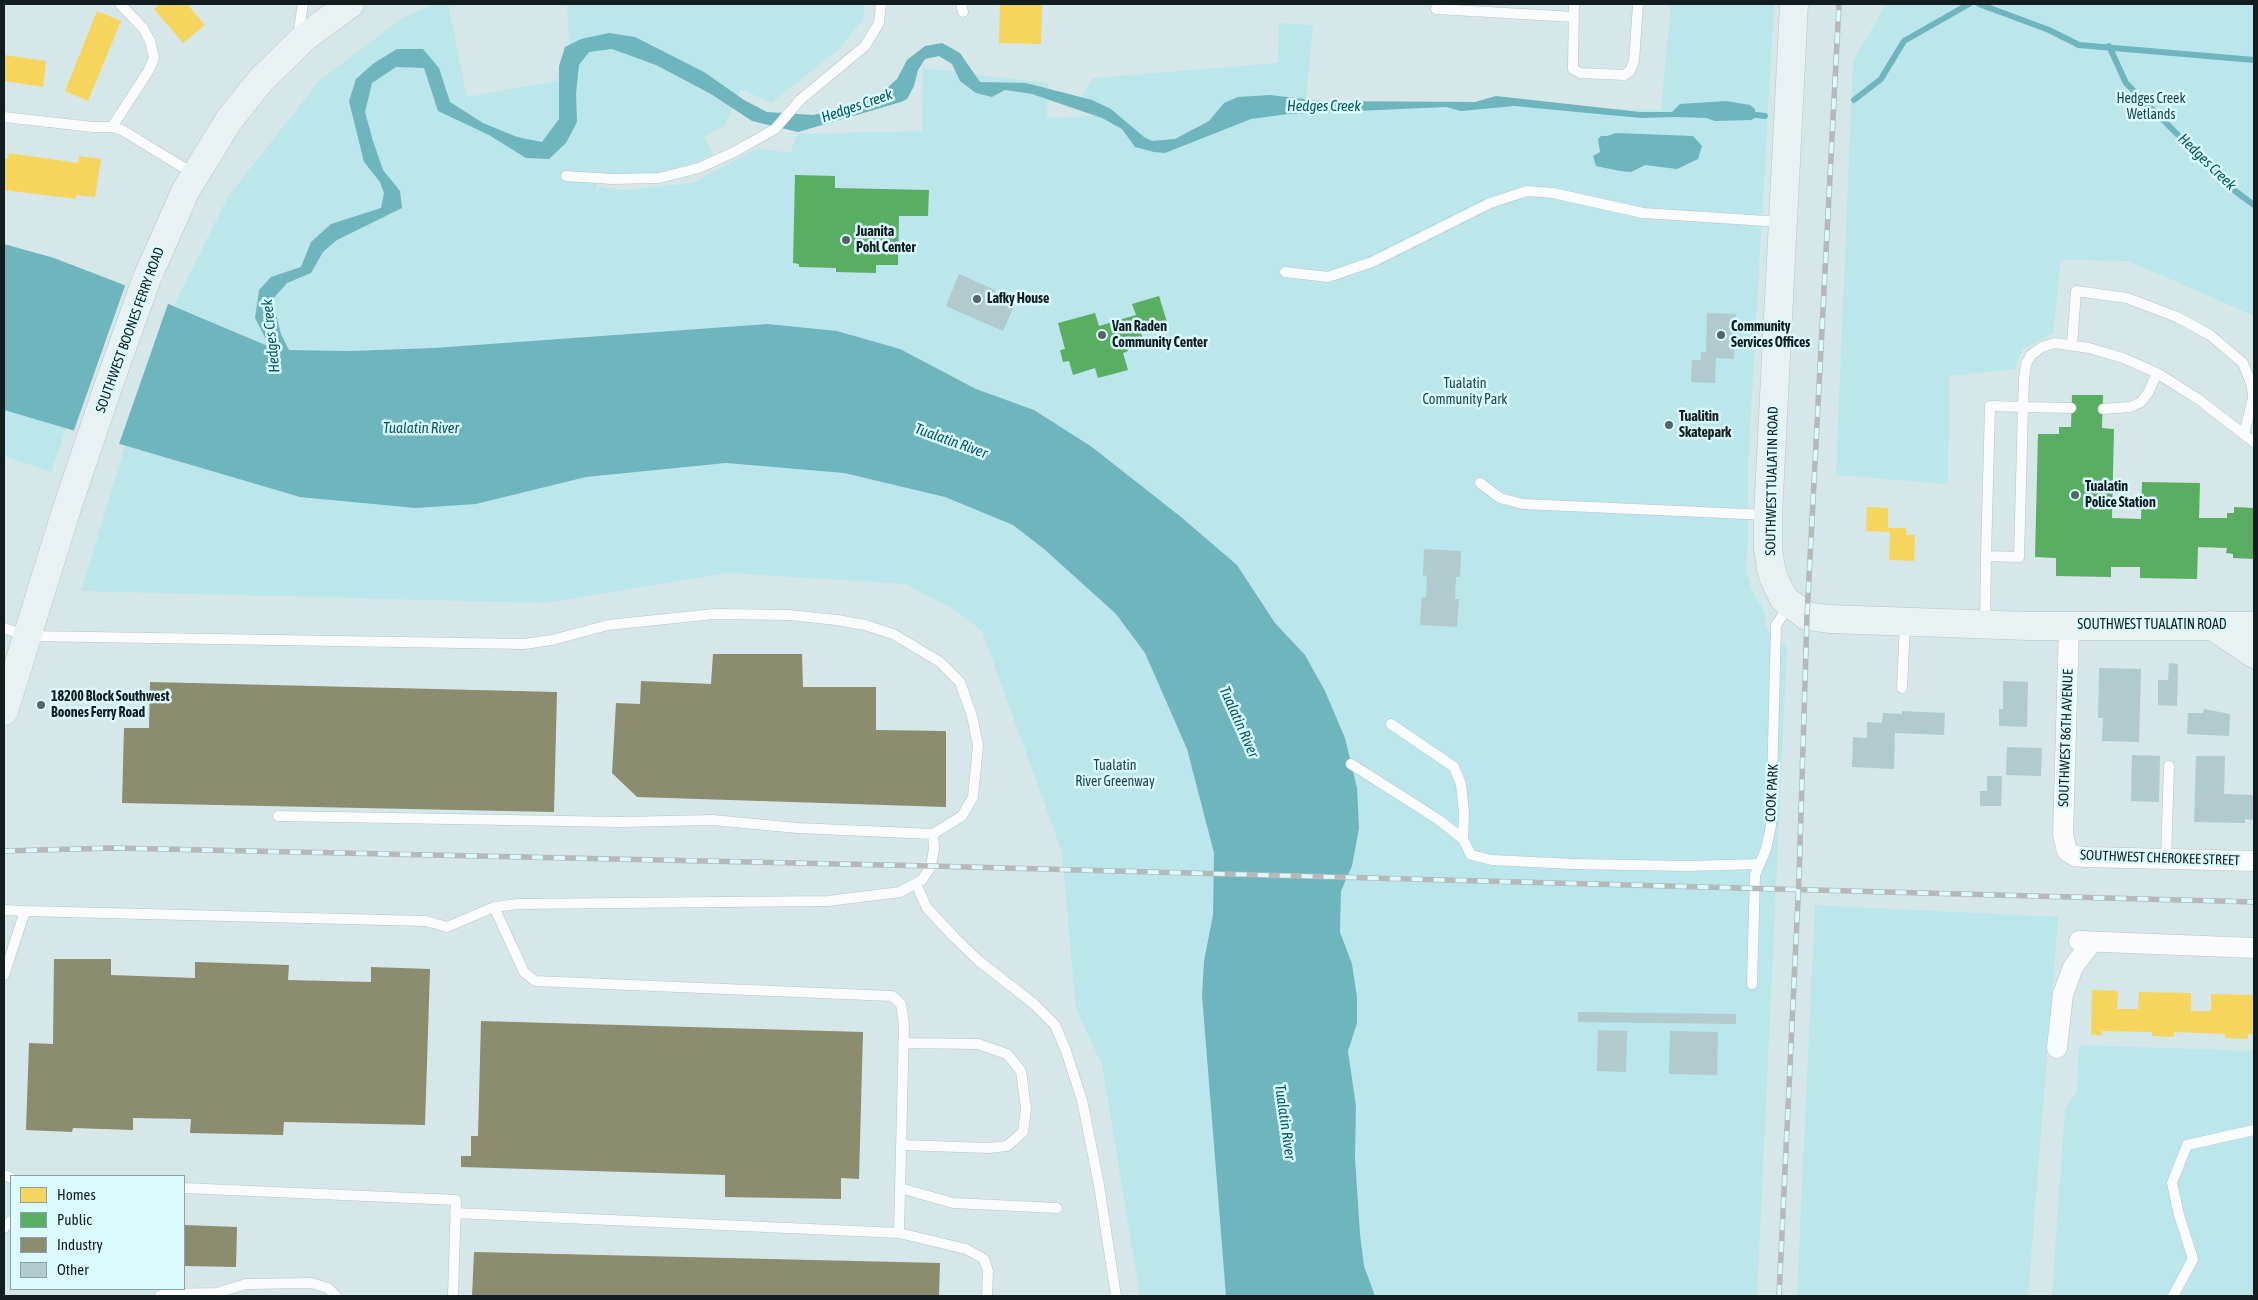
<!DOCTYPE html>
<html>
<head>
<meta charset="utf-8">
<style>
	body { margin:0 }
	#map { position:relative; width:2258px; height:1300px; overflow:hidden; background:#d5e7e9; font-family:"Asap Condensed",sans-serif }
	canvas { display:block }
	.frame { position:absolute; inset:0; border:5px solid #111d1f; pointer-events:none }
	.legend { position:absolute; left:10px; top:1175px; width:175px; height:115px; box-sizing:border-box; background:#dafafe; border:1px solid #8aa2a5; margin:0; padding:6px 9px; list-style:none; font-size:15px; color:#111d1f }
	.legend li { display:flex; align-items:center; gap:10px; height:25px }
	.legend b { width:25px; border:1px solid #8aa2a5 }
</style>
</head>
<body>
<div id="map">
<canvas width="2258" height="1300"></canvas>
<div class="frame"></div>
<ul class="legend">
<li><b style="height:14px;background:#f6d55c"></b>Homes</li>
<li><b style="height:14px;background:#5aae61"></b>Public</li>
<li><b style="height:14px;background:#8c8c6e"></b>Industry</li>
<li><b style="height:14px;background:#b0cacd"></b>Other</li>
</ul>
</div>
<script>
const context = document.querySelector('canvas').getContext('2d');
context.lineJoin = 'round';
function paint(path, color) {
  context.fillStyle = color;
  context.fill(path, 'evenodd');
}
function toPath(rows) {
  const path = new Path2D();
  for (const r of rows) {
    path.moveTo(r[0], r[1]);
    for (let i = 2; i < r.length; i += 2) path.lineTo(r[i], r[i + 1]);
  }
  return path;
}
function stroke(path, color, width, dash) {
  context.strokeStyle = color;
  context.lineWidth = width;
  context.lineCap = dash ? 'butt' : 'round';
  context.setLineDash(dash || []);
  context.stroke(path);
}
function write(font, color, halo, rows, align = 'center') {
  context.font = font + ' "Asap Condensed",sans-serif';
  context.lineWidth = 5;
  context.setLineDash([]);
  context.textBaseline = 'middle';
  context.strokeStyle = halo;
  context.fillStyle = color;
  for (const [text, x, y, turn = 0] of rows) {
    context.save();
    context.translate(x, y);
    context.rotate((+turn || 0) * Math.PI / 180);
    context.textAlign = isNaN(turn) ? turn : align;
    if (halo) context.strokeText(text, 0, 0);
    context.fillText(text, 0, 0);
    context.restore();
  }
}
const green = toPath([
	[435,4,448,4,467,97,571,78,567,4,864,4,864,18,839,49,771,103,741,89,725,125,704,137,713,155,664,174,598,176,596,198,599,187,625,190,693,183,757,148,790,153,798,134,922,131,923,68,1048,83,1047,118,1119,115,1092,100,1081,97,1093,78,1278,63,1279,23,1313,25,1306,100,1270,95,1224,103,1217,112,1404,105,1661,110,1671,4,1774,5,1748,462,1748,540,1746,571,1752,591,1765,612,1765,627,1787,647,1757,1296,1375,1296,1364,1266,1360,1234,1355,1157,1356,1106,1348,1051,1357,1023,1352,964,1340,932,1341,891,1352,866,1357,788,1345,737,1325,691,1305,655,1275,623,1237,565,1181,517,1092,447,1034,410,976,389,900,349,837,331,768,324,434,348,350,351,276,350,174,305,227,198,320,80,401,19],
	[1886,4,2254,4,2254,316,2129,261,2061,260,2053,333,2023,349,2014,369,1949,376,1948,484,1836,475,1853,62],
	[4,410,66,428,51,472,4,456],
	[125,446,300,497,476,504,586,477,726,463,844,473,945,497,1013,525,1044,549,1116,614,1145,653,1187,749,1214,853,1213,915,1204,961,1202,995,1226,1296,1140,1296,1102,1065,1076,1009,1062,852,982,631,952,608,905,584,728,573,544,603,81,591],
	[1815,905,2058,917,2028,1296,1797,1296],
	[2079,1045,2254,1051,2254,1296,2052,1296,2065,1109,2077,1091]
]);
const water = toPath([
	[609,33,635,37,704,72,744,100,767,112,813,115,853,107,877,97,897,79,907,60,925,46,942,43,960,53,980,82,1026,83,1092,100,1111,109,1144,137,1152,141,1175,139,1209,121,1224,103,1238,97,1270,95,1322,101,1475,102,1496,96,1640,112,1672,112,1680,104,1726,101,1750,105,1755,109,1755,118,1751,120,1715,121,1706,118,1676,117,1641,118,1514,106,1461,111,1446,107,1288,114,1251,119,1165,153,1154,152,1135,147,1122,129,1102,118,1032,94,1005,90,992,97,976,93,960,81,952,64,939,56,925,59,918,70,914,86,907,99,901,102,798,132,752,121,711,94,656,65,612,49,589,52,579,65,576,93,577,122,566,143,549,159,526,158,489,135,438,111,424,68,396,67,372,83,365,112,373,141,383,170,400,191,402,208,337,240,323,252,311,273,287,283,272,300,281,334,289,350,350,351,434,348,768,324,837,331,900,349,976,389,1034,410,1092,447,1181,517,1237,565,1275,623,1305,655,1325,691,1345,738,1357,788,1359,828,1352,866,1341,891,1340,932,1352,964,1357,997,1357,1023,1348,1051,1356,1106,1355,1157,1360,1234,1364,1266,1375,1296,1226,1296,1202,995,1204,961,1213,915,1214,853,1187,749,1145,653,1116,614,1044,549,1013,525,945,497,844,473,726,463,586,477,476,504,415,508,300,497,4,410,4,244,54,258,119,283,270,347,255,318,259,290,271,277,301,267,311,242,331,224,381,208,384,193,380,182,364,162,349,101,356,79,374,63,397,49,423,49,439,68,450,102,483,123,517,137,542,142,559,119,559,66,565,47,581,39],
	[1616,133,1693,136,1702,146,1698,159,1677,169,1645,165,1631,172,1620,171,1596,166,1593,156,1600,152,1598,139,1601,136,1607,136]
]);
const pier = toPath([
	[126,283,169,301,118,447,73,433]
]);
const homes = toPath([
	[160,4,187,4,205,25,183,43,154,9],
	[1000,4,1042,4,1041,44,999,43],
	[97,11,121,21,88,101,65,91],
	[4,55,46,61,43,87,4,81],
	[9,153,78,163,79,156,101,159,95,197,76,195,76,199,4,190,4,158,8,159],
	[1867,507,1888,508,1888,528,1906,528,1906,535,1915,535,1914,561,1889,560,1890,532,1866,531],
	[2092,990,2118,991,2117,1009,2138,1009,2139,992,2191,993,2191,1011,2211,1011,2211,994,2254,995,2254,1034,2248,1034,2248,1039,2225,1038,2225,1034,2174,1032,2174,1037,2152,1036,2152,1032,2102,1031,2102,1035,2091,1035]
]);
const public = toPath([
	[795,175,835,176,835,188,929,190,928,216,899,216,898,265,876,265,876,273,836,272,836,268,799,267,799,264,793,263],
	[1159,296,1167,322,1140,330,1144,341,1126,346,1128,351,1123,353,1128,370,1098,378,1095,368,1073,375,1069,361,1063,362,1060,350,1065,349,1058,323,1095,313,1099,326,1136,315,1132,304],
	[2072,395,2103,395,2102,428,2114,429,2112,518,2141,519,2142,482,2200,483,2199,518,2227,518,2227,513,2234,513,2234,507,2254,508,2254,559,2233,558,2233,554,2226,553,2227,548,2198,547,2197,579,2140,578,2140,567,2111,567,2111,577,2056,576,2056,558,2035,557,2038,434,2059,434,2059,427,2071,427]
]);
const industry = toPath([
	[713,654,802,654,803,687,876,687,876,730,946,731,946,807,637,797,612,773,616,703,640,704,641,681,711,684],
	[150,682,557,692,554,812,122,803,124,728,149,728],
	[54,959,111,959,111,975,195,978,195,962,289,965,288,980,371,982,371,967,430,969,425,1125,284,1122,283,1135,190,1133,191,1119,133,1118,133,1130,73,1128,72,1132,26,1130,29,1043,53,1044],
	[481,1021,863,1032,859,1179,841,1178,841,1199,725,1197,725,1175,461,1167,461,1156,471,1156,471,1136,478,1136],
	[184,1225,237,1227,236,1267,184,1266],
	[474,1252,940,1263,939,1296,472,1296]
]);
const stream = toPath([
	[1979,4,2049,30,2079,45,2254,60],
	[2109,46,2126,83,2231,188,2254,205],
	[1854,100,1881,79,1904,41,1969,4],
	[1749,114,1765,116]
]);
const building = toPath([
	[959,274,995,290,994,294,1015,304,1003,331,946,306],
	[1707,313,1736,314,1734,359,1716,358,1715,383,1691,382,1692,360,1701,360,1701,352,1706,352],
	[1424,549,1461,551,1460,577,1456,577,1455,599,1459,599,1457,627,1420,625,1422,597,1426,597,1427,576,1423,575],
	[2169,663,2178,664,2177,706,2158,705,2158,680,2168,680],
	[2099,668,2141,669,2139,742,2102,741,2103,718,2098,718],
	[2003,681,2028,682,2027,727,1999,726,1999,709,2003,709],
	[2204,709,2230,714,2229,736,2187,734,2188,713,2203,713],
	[1902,711,1945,713,1944,735,1895,733,1894,769,1852,767,1853,737,1867,738,1867,722,1882,723,1883,713,1902,714],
	[2007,747,2042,748,2041,776,2006,775],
	[2132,755,2160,756,2159,802,2131,801],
	[2196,756,2225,756,2224,794,2254,795,2254,820,2245,819,2245,823,2194,822],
	[1987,776,2002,776,2001,806,1980,806,1980,791,1987,791],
	[1578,1012,1736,1014,1736,1024,1578,1022],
	[1598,1030,1627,1031,1626,1072,1597,1071],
	[1670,1031,1718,1032,1717,1075,1669,1074]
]);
const service = toPath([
	[961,4,963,12],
	[1574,4,1573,69,1580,73,1624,75,1630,71,1634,61,1638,4],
	[1436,9,1574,17],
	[298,35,303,4],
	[4,117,93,127,112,127,122,130,194,174],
	[112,127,149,70,154,58,150,41,143,28,120,4],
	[566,176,612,179,659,178,699,168,734,152,775,129,800,100,865,46,879,23,881,4],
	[1285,272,1328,277,1372,262,1490,203,1527,191,1553,193,1643,213,1782,222],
	[2072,345,2076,291,2127,298,2177,317,2210,335,2243,363,2252,386,2253,398,2244,434],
	[2071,408,2023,407,1990,406,1986,556,2019,557,2023,407,2024,379,2026,364,2031,355,2042,347,2055,343,2089,348,2123,358,2157,373,2198,399,2254,442],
	[2103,409,2130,407,2141,402,2148,393,2157,373],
	[1480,483,1500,498,1523,504,1768,515],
	[1985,623,1986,556],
	[4,628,28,636,524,644,552,640,608,625,714,614,789,615,837,620,865,625,893,634,940,662,960,682,972,716,978,745,973,797,962,816,933,834,797,828,713,820,620,822,278,816],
	[1902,688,1905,623],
	[1391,724,1454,767,1461,784,1464,813,1463,839,1471,855,1492,860,1573,864,1689,866,1760,864],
	[1351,764,1439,820,1463,839],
	[2166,859,2169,766],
	[916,884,927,908,955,938,979,961,1034,1004,1055,1025,1066,1051,1082,1100,1099,1185,1116,1296],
	[494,907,524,972,535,981,892,996,901,1004,904,1025,899,1233],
	[4,910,25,911],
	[4,975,25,911,426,921,447,927,494,907,518,904,828,901,900,892,922,880,931,866,934,849,933,834],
	[1752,984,1755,875,1766,849,1771,826,1776,625,1790,605],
	[901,1145,988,1148,1007,1146,1023,1132,1026,1109,1021,1071,1007,1054,978,1044,903,1043],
	[4,1175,11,1178],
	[184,1188,456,1200,453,1296],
	[900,1188,953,1203,1057,1208],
	[455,1213,899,1233,966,1249,984,1259,988,1271,987,1296],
	[4,1228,11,1221],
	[160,1296,165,1294,216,1293,246,1284,311,1283,328,1288,336,1296],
	[2173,1296,2193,1259,2179,1215,2172,1183,2187,1145,2254,1130]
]);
const minor = toPath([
	[2069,625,2063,835,2067,851,2075,856,2085,857,2254,861],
	[2079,941,2254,948],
	[2057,1048,2063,994,2073,967,2092,942]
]);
const secondary = toPath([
	[1794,4,1768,515,1768,548,1771,569,1775,581,1784,599,1807,616,1829,619,2028,626,2254,626],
	[2211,625,2254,654],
	[4,711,67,508,109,384,147,278,186,190,229,120,261,80,305,37,350,4]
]);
const rail = toPath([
	[4,851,113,848,931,866,2254,902],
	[1779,1296,1799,878,1807,616,1839,4]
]);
const markers = [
	[846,240,5,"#566466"],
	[977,299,5,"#566466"],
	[1102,335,5,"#566466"],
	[1721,335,5,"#566466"],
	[1669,425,5,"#566466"],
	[2075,495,5,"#566466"],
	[41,705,5,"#566466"]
];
const parkNames = [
	["Hedges Creek",2151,99],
	["Wetlands",2151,115],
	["Tualatin",1465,384],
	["Community Park",1465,400],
	["Tualatin",1115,766],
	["River Greenway",1115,782]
];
const poiNames = [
	["Juanita",856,232],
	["Pohl Center",856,248],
	["Lafky House",987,299],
	["Van Raden",1112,327],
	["Community Center",1112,343],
	["Community",1731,327],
	["Services Offices",1731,343],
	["Tualitin",1679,417],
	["Skatepark",1679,433],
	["Tualatin",2085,487],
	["Police Station",2085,503],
	["18200 Block Southwest",51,697],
	["Boones Ferry Road",51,713]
];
const streetNames = [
	["SOUTHWEST BOONES FERRY ROAD",130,330,-70],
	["SOUTHWEST TUALATIN ROAD",1772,481,-89],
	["SOUTHWEST TUALATIN ROAD",2152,625],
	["SOUTHWEST 86TH AVENUE",2066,738,-88],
	["COOK PARK",1772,793,-87],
	["SOUTHWEST CHEROKEE STREET",2160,858,2]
];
const waterNames = [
	["Hedges Creek",857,106,-19],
	["Hedges Creek",1324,106],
	["Hedges Creek",2207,162,44],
	["Hedges Creek",271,336,-96],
	["Tualatin River",421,428],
	["Tualatin River",951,441,20],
	["Tualatin River",1239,722,66],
	["Tualatin River",1285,1122,82]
];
paint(green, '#bae6ec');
paint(water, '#6eb5be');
paint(pier, '#d5e7e9');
paint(homes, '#f6d55c');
paint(public, '#5aae61');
paint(industry, '#8c8c6e');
stroke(stream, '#6eb5be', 6);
paint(building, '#b0cacd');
stroke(service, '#b6c4c6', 11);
stroke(minor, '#b6c4c6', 21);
stroke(secondary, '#b6c4c6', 29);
stroke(service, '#f9fbfc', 10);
stroke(minor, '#f9fbfc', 20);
stroke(secondary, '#e8f2f3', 28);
stroke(rail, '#b5b9b9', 5.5);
stroke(rail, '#dafafe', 4, [11]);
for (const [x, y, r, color] of markers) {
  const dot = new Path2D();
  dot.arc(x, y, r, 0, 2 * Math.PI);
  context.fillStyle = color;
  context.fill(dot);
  stroke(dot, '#dafafe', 2);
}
write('14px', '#1c464b', '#dafafe', parkNames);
write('bold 14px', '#111d1f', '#dafafe', poiNames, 'left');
write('14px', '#111d1f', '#dafafe', streetNames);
write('italic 15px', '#045861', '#dafafe', waterNames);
</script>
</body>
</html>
